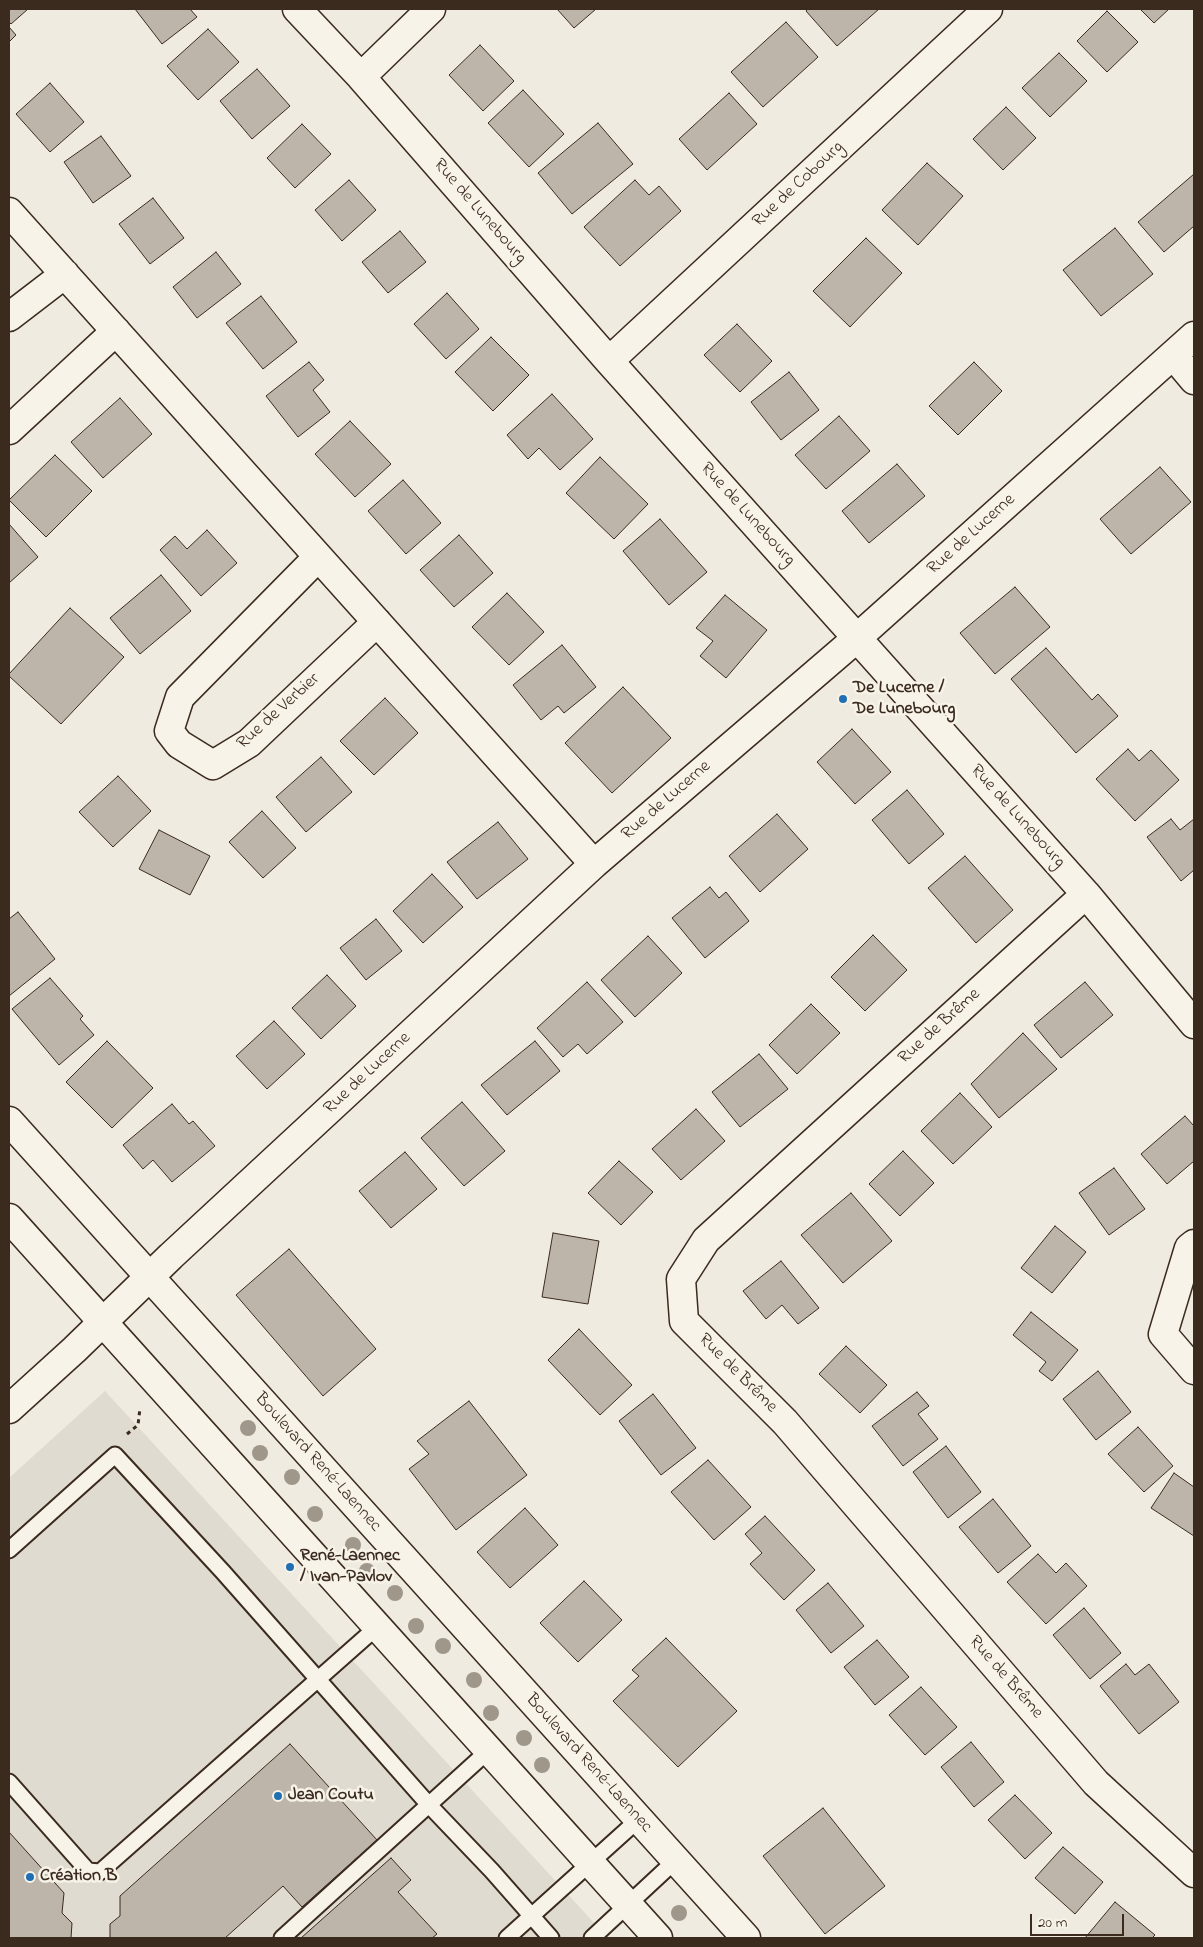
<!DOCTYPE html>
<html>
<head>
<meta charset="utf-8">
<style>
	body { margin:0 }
	#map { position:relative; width:1203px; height:1947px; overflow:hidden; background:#efebe0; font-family:"Indie Flower",sans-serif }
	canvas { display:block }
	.frame { position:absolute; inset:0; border:10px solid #3b2a1e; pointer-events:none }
	.scale { position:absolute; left:1030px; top:1914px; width:94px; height:22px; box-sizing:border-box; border:2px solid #3b2a1e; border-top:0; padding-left:6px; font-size:15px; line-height:18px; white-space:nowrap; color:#3b2a1e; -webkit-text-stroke:4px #f7f3e8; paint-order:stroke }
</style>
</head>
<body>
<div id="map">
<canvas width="1203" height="1947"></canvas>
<div class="frame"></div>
<div class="scale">20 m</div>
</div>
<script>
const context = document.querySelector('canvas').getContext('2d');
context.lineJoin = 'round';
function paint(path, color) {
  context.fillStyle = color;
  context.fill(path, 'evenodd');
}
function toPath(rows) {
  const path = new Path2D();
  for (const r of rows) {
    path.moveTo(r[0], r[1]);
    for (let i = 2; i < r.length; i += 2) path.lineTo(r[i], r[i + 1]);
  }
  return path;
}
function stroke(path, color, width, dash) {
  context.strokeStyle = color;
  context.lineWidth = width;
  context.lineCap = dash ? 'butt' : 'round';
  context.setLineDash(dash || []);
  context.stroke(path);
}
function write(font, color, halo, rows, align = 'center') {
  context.font = font + ' "Indie Flower",sans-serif';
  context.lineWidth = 5;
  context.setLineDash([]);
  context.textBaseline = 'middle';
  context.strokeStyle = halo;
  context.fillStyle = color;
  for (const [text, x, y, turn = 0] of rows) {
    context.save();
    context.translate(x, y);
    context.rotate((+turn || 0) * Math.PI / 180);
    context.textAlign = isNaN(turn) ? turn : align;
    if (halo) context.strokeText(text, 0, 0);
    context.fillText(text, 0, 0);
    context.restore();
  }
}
const built = toPath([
	[105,1391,608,1938,9,1938,9,1478]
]);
const building = toPath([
	[9,9,28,9,11,24,9,22,9,9],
	[135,9,190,9,197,17,162,44,135,9],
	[557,9,596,9,574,28,557,9],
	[808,9,879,9,837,46,806,11,808,9],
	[1140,9,1169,9,1154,23,1140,9],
	[1107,11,1138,42,1107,72,1077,41,1107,11],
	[786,22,818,57,763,107,731,72,786,22],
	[9,27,16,35,9,42,9,27],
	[208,29,239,62,198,100,167,66,208,29],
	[480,45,514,81,483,111,449,75,480,45],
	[1059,53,1087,81,1050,117,1022,88,1059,53],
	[257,69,290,106,252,139,220,101,257,69],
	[50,83,84,122,50,152,16,114,50,83],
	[523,90,564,134,529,167,488,123,523,90],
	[729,93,757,124,707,170,679,139,729,93],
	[1006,107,1036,138,1003,170,973,139,1006,107],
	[598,123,633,164,572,214,538,173,598,123],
	[302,124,331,154,295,188,267,158,302,124],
	[101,136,131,176,93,203,64,162,101,136],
	[927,163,963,196,918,245,882,210,927,163],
	[1194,174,1194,226,1164,252,1138,222,1194,174],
	[349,180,376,210,342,241,315,210,349,180],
	[635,180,649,195,659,186,681,211,620,266,584,227,635,180],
	[153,198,184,238,150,264,119,224,153,198],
	[1115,228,1153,274,1101,316,1063,270,1115,228],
	[400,231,426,262,388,293,362,262,400,231],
	[866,238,902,273,850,327,813,291,866,238],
	[216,252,241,284,197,318,173,287,216,252],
	[447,293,479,329,446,359,414,324,447,293],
	[261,296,297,342,263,369,226,323,261,296],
	[737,324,772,361,740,392,704,355,737,324],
	[491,337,529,375,493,411,455,372,491,337],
	[309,362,324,380,313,390,330,412,298,437,266,396,309,362],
	[974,362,1002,391,958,435,929,406,974,362],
	[789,372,819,410,781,440,751,402,789,372],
	[552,394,593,439,560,470,539,448,528,459,507,435,552,394],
	[120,398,152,434,103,478,71,442,120,398],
	[839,416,870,451,826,489,795,455,839,416],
	[350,421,391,464,355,497,315,454,350,421],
	[55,455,92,491,46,537,9,500,55,455],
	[600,457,648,504,614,539,566,493,600,457],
	[897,464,925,496,869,543,842,511,897,464],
	[1160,467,1191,502,1131,554,1100,519,1160,467],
	[403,480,441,523,406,554,368,511,403,480],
	[660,519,707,572,669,605,623,551,660,519],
	[9,524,38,557,9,583,9,524],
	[207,530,237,563,201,596,160,550,175,536,187,549,207,530],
	[459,535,493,573,454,607,420,570,459,535],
	[161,575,191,611,140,654,110,618,161,575],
	[1015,587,1050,627,995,674,960,633,1015,587],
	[507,593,544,632,509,665,472,627,507,593],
	[725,595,767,630,726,678,700,656,713,641,696,628,725,595],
	[70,608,124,657,61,724,9,676,9,674,70,608],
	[562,645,596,687,564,713,558,706,541,720,513,685,562,645],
	[1046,648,1092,700,1098,694,1118,716,1076,753,1011,679,1046,648],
	[623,687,671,738,612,793,565,743,623,687],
	[385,698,418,733,374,775,340,741,385,698],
	[852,729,891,772,855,804,817,762,852,729],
	[1128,749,1139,761,1151,750,1179,780,1135,821,1096,779,1128,749],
	[321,757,352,792,306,832,276,797,321,757],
	[118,776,151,811,113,847,79,812,118,776],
	[907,790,944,834,909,864,872,820,907,790],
	[262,811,296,848,263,878,229,842,262,811],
	[777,814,808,849,760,892,729,856,777,814],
	[1171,819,1180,830,1194,819,1194,870,1181,881,1147,837,1171,819],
	[498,822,528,859,477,899,447,862,498,822],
	[159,830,210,856,190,895,139,869,159,830],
	[965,856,1013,910,976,943,928,888,965,856],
	[432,874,463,907,423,943,393,911,432,874],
	[710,887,719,898,726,892,749,921,705,958,672,918,710,887],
	[18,912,55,959,9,996,9,919,18,912],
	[376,919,402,951,366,980,340,948,376,919],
	[873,935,907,970,865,1011,831,977,873,935],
	[648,936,682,973,635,1017,601,980,648,936],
	[327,975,356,1006,321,1039,292,1008,327,975],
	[50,978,83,1016,80,1019,94,1035,59,1065,12,1009,50,978],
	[587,982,623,1022,587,1054,578,1044,563,1057,537,1028,587,982],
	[1085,982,1113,1015,1061,1058,1034,1025,1085,982],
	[811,1004,840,1033,797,1074,769,1045,811,1004],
	[274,1021,305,1054,267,1089,236,1056,274,1021],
	[1023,1033,1057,1069,999,1118,971,1084,1023,1033],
	[107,1041,153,1088,112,1128,66,1082,107,1041],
	[535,1041,560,1071,507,1115,481,1085,535,1041],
	[759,1054,788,1089,740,1127,712,1092,759,1054],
	[960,1093,992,1127,953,1164,921,1131,960,1093],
	[462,1102,505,1151,464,1186,421,1138,462,1102],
	[172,1104,189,1124,193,1121,215,1146,172,1182,153,1160,143,1169,123,1145,172,1104],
	[696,1109,725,1141,681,1180,652,1149,696,1109],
	[1185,1116,1194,1126,1194,1161,1167,1184,1141,1154,1185,1116],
	[903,1151,934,1183,900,1216,869,1184,903,1151],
	[405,1152,437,1189,391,1228,359,1191,405,1152],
	[619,1161,653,1192,621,1225,588,1193,619,1161],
	[1114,1168,1145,1209,1109,1235,1079,1193,1114,1168],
	[851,1193,892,1241,843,1283,801,1235,851,1193],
	[1055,1226,1086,1252,1052,1293,1021,1268,1055,1226],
	[553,1233,599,1241,588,1304,542,1297,553,1233],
	[289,1249,376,1349,323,1396,236,1295,289,1249],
	[781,1261,819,1308,798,1324,782,1305,766,1319,743,1291,781,1261],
	[1031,1312,1078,1350,1052,1381,1039,1371,1046,1362,1013,1335,1031,1312],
	[579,1329,632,1385,600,1415,548,1360,579,1329],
	[846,1346,887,1385,860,1413,819,1374,846,1346],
	[1098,1371,1131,1412,1096,1440,1063,1399,1098,1371],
	[917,1392,929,1406,918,1414,938,1439,903,1466,872,1426,917,1392],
	[653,1394,696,1448,661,1475,619,1421,653,1394],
	[469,1401,527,1475,456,1530,409,1469,429,1454,417,1441,469,1401],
	[1138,1427,1173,1466,1144,1492,1108,1454,1138,1427],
	[946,1446,981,1492,948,1518,913,1472,946,1446],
	[708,1460,751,1507,714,1540,671,1492,708,1460],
	[1174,1473,1194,1487,1194,1536,1151,1508,1174,1473],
	[993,1499,1031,1546,998,1573,959,1527,993,1499],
	[525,1508,558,1545,510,1588,477,1552,525,1508],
	[765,1516,815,1570,784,1600,750,1564,762,1553,745,1534,765,1516],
	[1038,1554,1056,1573,1066,1563,1087,1586,1046,1624,1007,1582,1038,1554],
	[584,1581,622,1620,578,1662,540,1623,584,1581],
	[828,1583,864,1626,831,1653,796,1610,828,1583],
	[1084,1608,1121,1653,1090,1679,1053,1635,1084,1608],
	[666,1638,737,1711,678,1767,613,1701,639,1676,632,1670,666,1638],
	[877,1640,909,1677,875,1705,844,1667,877,1640],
	[1126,1664,1135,1675,1149,1664,1179,1702,1139,1734,1100,1686,1126,1664],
	[921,1687,957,1727,925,1755,889,1715,921,1687],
	[971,1742,1004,1782,974,1807,941,1767,971,1742],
	[290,1744,377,1840,302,1907,283,1886,225,1938,110,1938,110,1924,120,1916,120,1896,290,1744],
	[1015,1795,1052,1833,1025,1859,988,1820,1015,1795],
	[823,1808,885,1886,825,1934,763,1856,823,1808],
	[9,1832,64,1893,62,1913,72,1923,71,1938,9,1938,9,1832],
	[1063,1847,1103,1882,1075,1914,1035,1878,1063,1847],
	[391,1858,411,1880,398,1892,437,1934,432,1938,301,1938,391,1858],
	[1115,1902,1155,1935,1152,1938,1085,1938,1115,1902]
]);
const path = toPath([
	[127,1434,138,1425,140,1408]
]);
const service = toPath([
	[9,1550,115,1455,223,1572,429,1805,492,1871,551,1938],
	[9,1782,88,1871,100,1872,377,1627],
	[282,1938,488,1751],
	[507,1938,639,1819],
	[592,1938,676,1860]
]);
const minor = toPath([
	[297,9,361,77,609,361,1086,894,1194,1024],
	[361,77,431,9],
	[9,212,594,864],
	[9,317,65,274],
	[1173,355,1194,380],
	[609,361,988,9],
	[9,430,116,331],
	[318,557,180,697,169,731,179,744,213,765,249,743,377,622],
	[1086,894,706,1240,681,1279,684,1321,785,1422,1096,1783,1194,1873],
	[1194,1244,1189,1248,1163,1334,1194,1370],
	[9,1409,74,1350,171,1256,594,864,857,638,1194,336]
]);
const tertiary = toPath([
	[9,1121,746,1938],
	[9,1218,658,1938]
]);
const trees = [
	[248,1428],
	[260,1453],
	[292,1477],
	[315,1514],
	[353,1545],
	[367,1571],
	[395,1593],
	[416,1626],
	[443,1646],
	[474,1680],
	[491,1713],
	[524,1738],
	[542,1765],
	[679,1913]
];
const markers = [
	[843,699,5,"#1f6fb2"],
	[290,1567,5,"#1f6fb2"],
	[278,1796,5,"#1f6fb2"],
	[30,1877,5,"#1f6fb2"]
];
const streetNames = [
	["Rue de Cobourg",799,185,-43],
	["Rue de Lunebourg",479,212,49],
	["Rue de Lunebourg",747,515,48],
	["Rue de Lucerne",972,535,-42],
	["Rue de Verbier",279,712,-42],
	["Rue de Lucerne",667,801,-41],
	["Rue de Lunebourg",1017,817,48],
	["Rue de Brême",940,1027,-42],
	["Rue de Lucerne",368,1074,-43],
	["Rue de Brême",737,1374,45],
	["Boulevard René-Laennec",317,1463,48],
	["Rue de Brême",1005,1678,49],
	["Boulevard René-Laennec",588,1764,48]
];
const poiNames = [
	["De Lucerne /",853,689],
	["De Lunebourg",853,710],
	["René-Laennec",300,1557],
	["/ Ivan-Pavlov",300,1578],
	["Jean Coutu",288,1796],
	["Création B",40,1877]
];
paint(built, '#e0dbd0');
paint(building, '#bdb5aa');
stroke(building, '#3b2a1e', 1);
stroke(service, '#3b2a1e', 19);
stroke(minor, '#3b2a1e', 31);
stroke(tertiary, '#3b2a1e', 31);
stroke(path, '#3b2a1e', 3, [4, 4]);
stroke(service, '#f7f3e8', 15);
stroke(minor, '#f7f3e8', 28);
stroke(tertiary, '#f7f3e8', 28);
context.fillStyle = '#a0978b';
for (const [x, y] of trees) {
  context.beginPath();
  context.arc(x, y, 8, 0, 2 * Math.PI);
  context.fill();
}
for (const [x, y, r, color] of markers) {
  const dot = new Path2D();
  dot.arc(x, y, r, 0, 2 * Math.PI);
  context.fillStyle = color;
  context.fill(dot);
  stroke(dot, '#f7f3e8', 2);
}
write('18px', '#3b2a1e', '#f7f3e8', streetNames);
write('bold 18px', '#3b2a1e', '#f7f3e8', poiNames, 'left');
</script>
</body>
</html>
